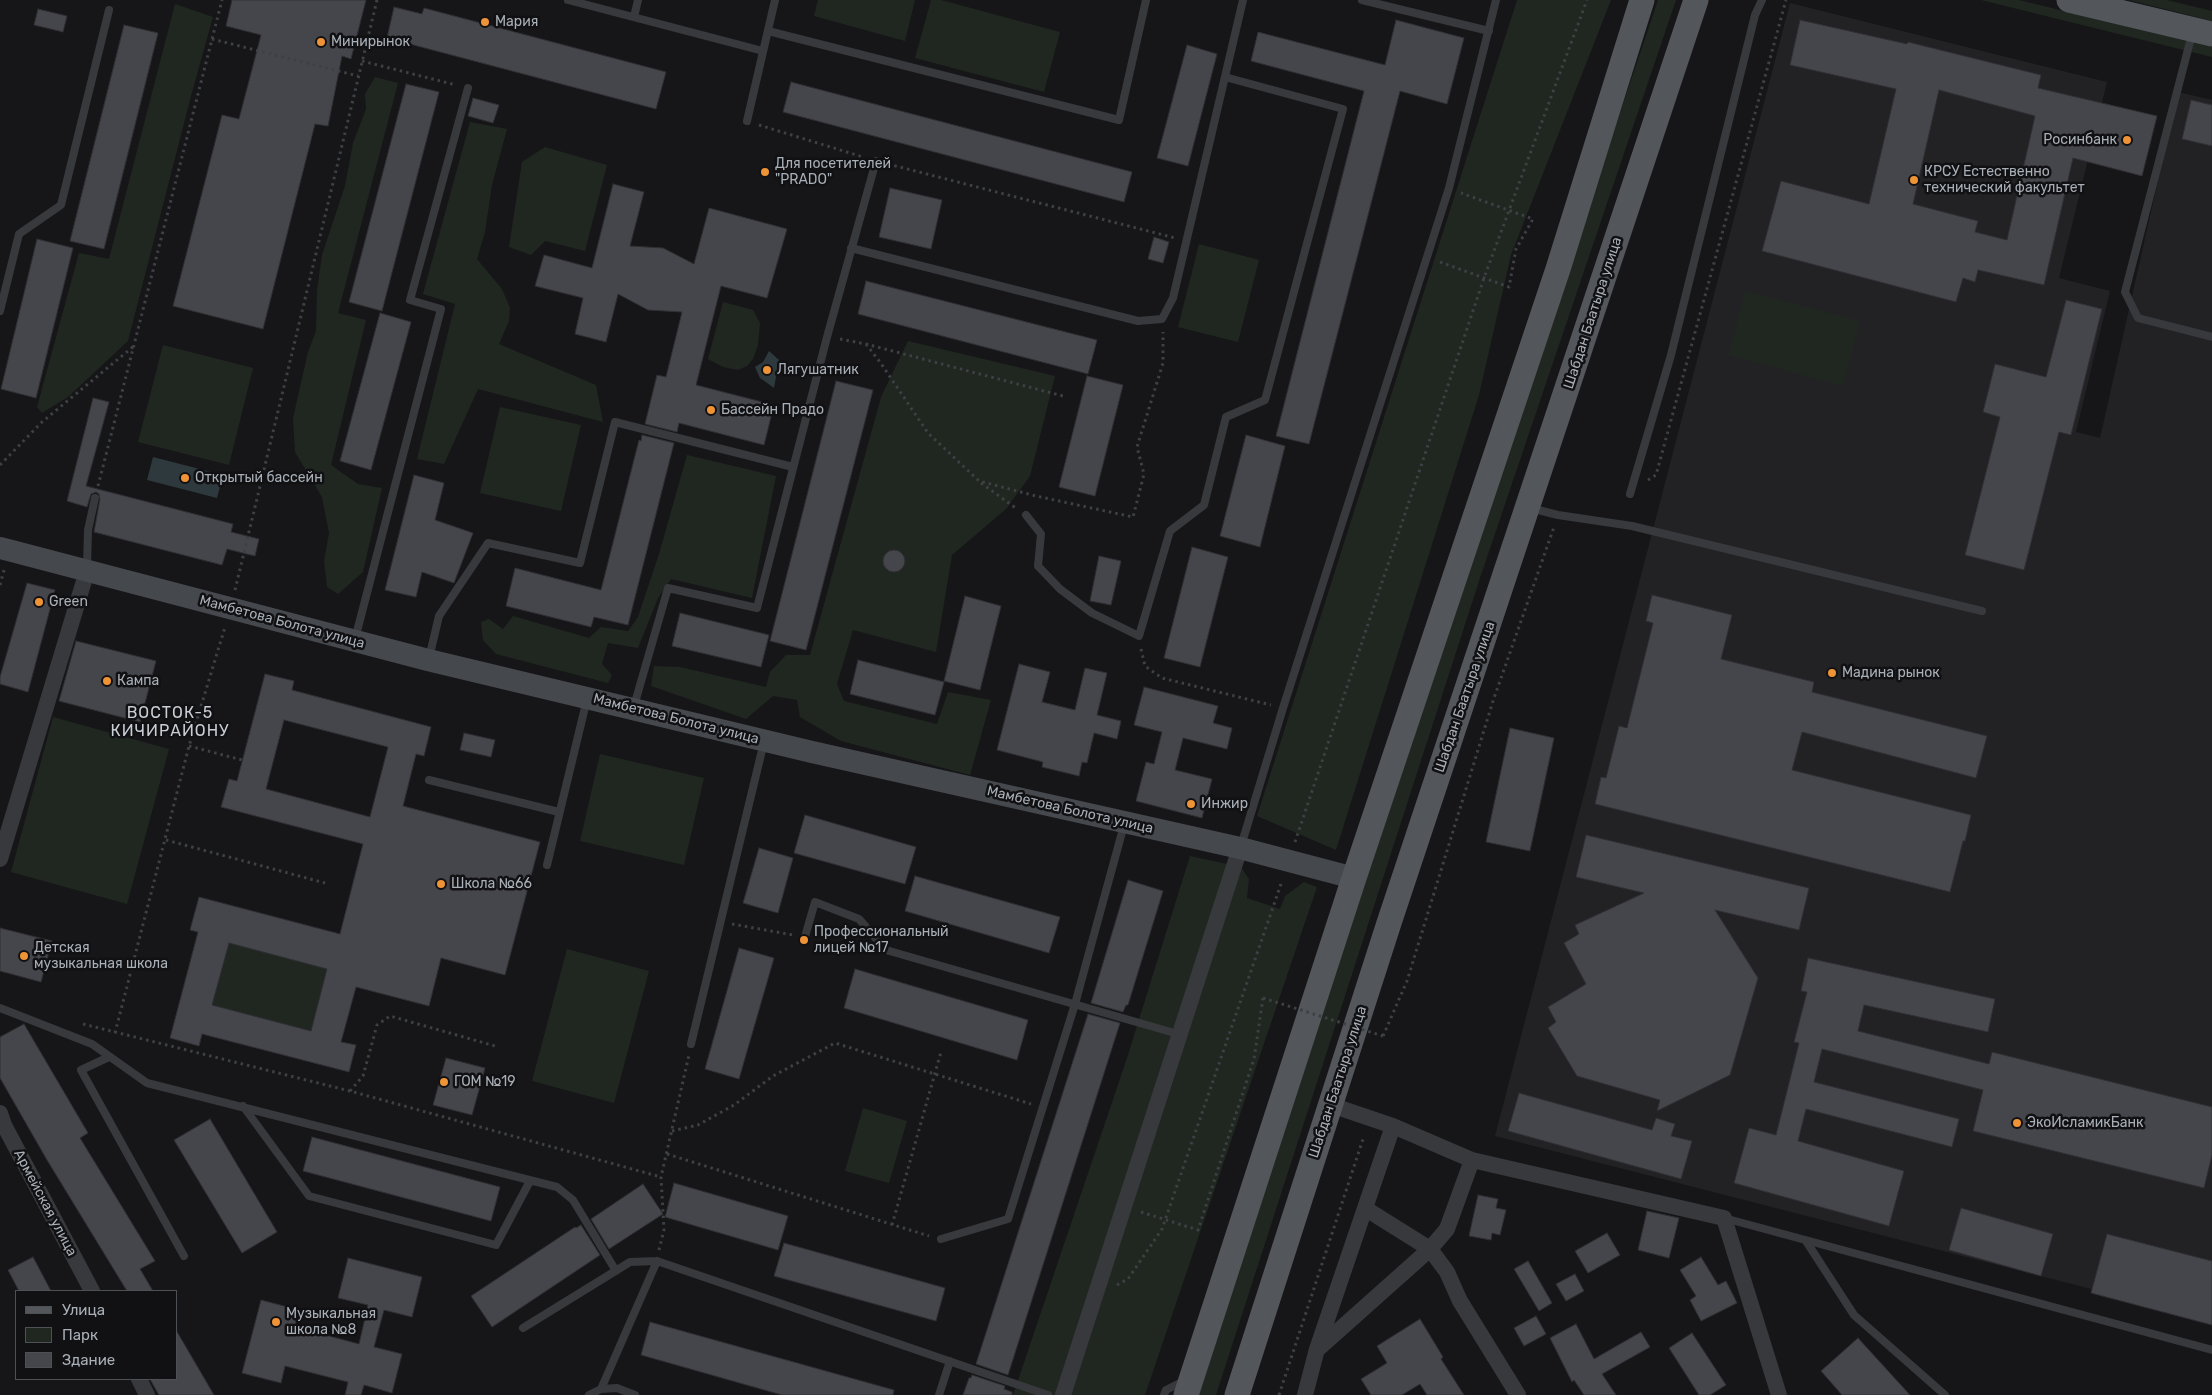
<!DOCTYPE html>
<html>
<head>
<meta charset="utf-8">
<style>
	body { margin:0 }
	#map { position:relative; width:2212px; height:1395px; overflow:hidden; background:#161618; font-family:Rubik,sans-serif }
	canvas { display:block }
	.legend { position:absolute; left:15px; top:1290px; width:162px; height:90px; box-sizing:border-box; background:#111113; border:1px solid #4d5055; margin:0; padding:6px 9px; list-style:none; font-size:15px; color:#a8afb7 }
	.legend li { display:flex; align-items:center; gap:10px; height:25px }
	.legend b { width:25px; border:1px solid #4d5055 }
</style>
</head>
<body>
<div id="map">
<canvas width="2212" height="1395"></canvas>
<ul class="legend">
<li><b style="height:6px;background:#53565b"></b>Улица</li>
<li><b style="height:14px;background:#202720"></b>Парк</li>
<li><b style="height:14px;background:#45464b"></b>Здание</li>
</ul>
</div>
<script>
const context = document.querySelector('canvas').getContext('2d');
context.lineJoin = 'round';
function paint(path, color) {
  context.fillStyle = color;
  context.fill(path, 'evenodd');
}
function toPath(rows) {
  const path = new Path2D();
  for (const r of rows) {
    if (r.length === 3) {
      path.moveTo(r[0] + r[2], r[1]);
      path.arc(r[0], r[1], r[2], 0, 2 * Math.PI);
      continue;
    }
    path.moveTo(r[0], r[1]);
    for (let i = 2; i < r.length; i += 2) path.lineTo(r[i], r[i + 1]);
  }
  return path;
}
function stroke(path, color, width, dash) {
  context.strokeStyle = color;
  context.lineWidth = width;
  context.lineCap = dash ? 'butt' : 'round';
  context.setLineDash(dash || []);
  context.stroke(path);
}
function write(font, color, halo, rows, align = 'center') {
  context.font = font + ' Rubik,sans-serif';
  context.lineWidth = 5;
  context.setLineDash([]);
  context.textBaseline = 'middle';
  context.strokeStyle = halo;
  context.fillStyle = color;
  for (const [text, x, y, turn = 0] of rows) {
    context.save();
    context.translate(x, y);
    context.rotate((+turn || 0) * Math.PI / 180);
    context.textAlign = isNaN(turn) ? turn : align;
    if (halo) context.strokeText(text, 0, 0);
    context.fillText(text, 0, 0);
    context.restore();
  }
}
const built = toPath([
	[1790,3,2107,82,2059,278,2110,291,2076,432,2100,438,2178,92,2212,100,2212,1320,1495,1136]
]);
const green = toPath([
	[818,0,915,0,905,41,814,16],
	[931,0,941,0,1060,32,1044,92,915,58],
	[1517,0,1611,0,1511,255,1479,395,1336,850,1257,816],
	[1658,0,1676,0,1481,575,1216,1395,1198,1395,1466,570],
	[1981,0,2019,0,2212,47,2212,57],
	[2129,0,2167,0,2212,11,2212,21],
	[175,4,213,17,191,96,128,341,68,397,42,413,37,407,79,253,109,259],
	[375,77,398,83,338,313,366,320,331,465,358,484,382,488,363,572,338,594,327,587,324,561,329,533,322,497,295,452,293,418,308,352,316,331,317,290,322,255,345,186,353,143,366,109,365,94],
	[470,122,507,129,492,185,485,232,477,259,502,289,510,308,509,321,499,344,596,385,603,422,478,389,444,464,417,459,455,304,423,294],
	[545,147,607,165,585,251,545,241,531,255,509,247,522,162],
	[1199,244,1259,260,1238,342,1178,327],
	[1745,291,1860,321,1843,386,1728,355],
	[723,302,753,310,760,323,758,345,753,359,747,366,738,370,723,367,708,359],
	[908,341,1055,376,1030,476,1006,509,952,555,936,652,853,630,837,684,844,701,937,724,948,692,991,700,970,775,841,741,800,717,797,700,773,696,746,719,651,686,654,666,680,667,766,687,770,672,786,655,810,655,881,397],
	[163,345,253,368,229,465,138,442],
	[500,407,581,425,561,511,480,493],
	[687,455,776,476,752,598,671,579,658,598,638,648,608,643,602,664,612,675,608,683,496,654,483,640,481,622,489,619,503,629,513,616,589,638,601,627,628,631,638,617,659,554],
	[53,717,169,749,127,904,11,872],
	[600,754,704,778,684,865,580,841],
	[1190,856,1241,867,1249,879,1247,898,1280,909,1285,896,1304,882,1317,887,1145,1395,1013,1395,1126,1061],
	[229,943,327,969,311,1031,212,1005],
	[567,949,649,971,614,1103,532,1081],
	[863,1108,907,1121,889,1183,845,1171]
]);
const water = toPath([
	[769,351,779,360,774,388,760,378,755,367,763,362],
	[153,457,223,475,217,498,147,480]
]);
const building = toPath([
	[232,0,366,0,351,59,342,56,328,126,315,124,263,329,173,306,222,115,239,119,261,35,226,26,232,0],
	[394,7,422,14,424,8,666,72,656,109,387,38,394,7],
	[38,9,67,16,63,32,34,25,38,9],
	[1396,20,1464,38,1447,104,1400,91,1309,444,1276,436,1364,91,1251,61,1258,32,1385,65,1396,20],
	[1800,20,1907,44,1908,42,2041,75,2038,88,2157,116,2142,176,2073,158,2044,285,1978,270,1975,282,1963,278,1956,302,1762,251,1781,181,1869,204,1896,89,1790,65,1800,20],
	[1939,90,2035,116,2007,240,1975,232,1978,221,1913,204,1939,90],
	[124,25,158,33,104,249,70,241,124,25],
	[1187,45,1217,54,1188,166,1157,158,1187,45],
	[791,82,1132,172,1124,202,783,112,791,82],
	[406,84,439,92,382,311,349,302,406,84],
	[473,98,499,105,493,123,468,116,473,98],
	[2191,100,2212,105,2212,146,2182,139,2191,100],
	[613,184,644,192,630,246,663,248,694,264,709,208,787,229,767,298,721,286,696,385,774,405,764,445,679,423,677,432,645,424,657,375,666,377,682,312,648,310,618,294,606,342,575,334,583,298,535,286,544,255,592,268,613,184],
	[890,188,942,200,931,249,879,237,890,188],
	[1154,237,1169,242,1163,263,1148,259,1154,237],
	[37,239,73,248,36,398,1,389,37,239],
	[866,281,1097,340,1088,374,858,314,866,281],
	[2066,300,2102,309,2071,435,2059,432,2024,570,1965,555,2000,417,1983,412,1995,364,2046,377,2066,300],
	[380,313,411,322,371,470,340,461,380,313],
	[1087,376,1123,385,1095,496,1059,487,1087,376],
	[836,381,873,390,806,650,770,641,836,381],
	[93,398,109,402,86,486,233,524,231,532,259,539,255,556,227,549,222,565,94,532,100,499,99,494,96,492,91,494,87,507,67,501,93,398],
	[642,435,674,443,628,625,594,617,591,627,506,606,515,568,601,590,639,440,641,441,642,435],
	[1246,435,1285,446,1260,547,1220,536,1246,435],
	[414,475,444,483,435,520,473,533,454,583,422,572,416,597,385,590,414,475],
	[1192,547,1228,557,1200,667,1164,658,1192,547],
	[894,561,11],
	[1099,556,1121,561,1111,605,1090,601,1099,556],
	[27,583,55,590,28,692,0,684,0,677,27,583],
	[1652,595,1732,615,1721,659,1814,682,1812,692,1987,736,1976,778,1802,732,1792,770,1971,815,1965,841,1963,841,1950,892,1595,804,1601,777,1606,778,1619,726,1627,728,1653,623,1646,621,1652,595],
	[965,596,1001,606,980,690,944,681,965,596],
	[680,613,769,635,761,667,672,646,680,613],
	[76,641,156,661,140,722,59,701,76,641],
	[858,660,944,682,935,715,850,694,858,660],
	[1019,664,1050,672,1042,702,1075,710,1085,668,1107,673,1097,715,1121,721,1117,739,1094,733,1087,763,1082,762,1079,776,1042,767,1043,762,997,750,1019,664],
	[265,674,294,681,292,690,431,727,424,756,416,754,403,806,540,842,505,975,441,958,429,1006,356,987,341,1042,356,1045,349,1072,202,1034,199,1046,170,1038,198,932,190,930,199,897,340,934,356,871,363,844,221,807,229,779,237,781,265,674],
	[284,720,388,747,370,817,266,789,284,720],
	[229,943,327,969,311,1031,212,1005,229,943],
	[1144,687,1218,706,1213,723,1232,728,1227,749,1183,738,1175,770,1212,779,1202,818,1136,801,1146,762,1154,764,1162,732,1134,725,1144,687],
	[1510,728,1554,738,1530,851,1486,842,1510,728],
	[464,733,495,740,491,757,460,750,464,733],
	[805,815,916,847,905,884,794,853,805,815],
	[1586,835,1809,888,1799,930,1715,910,1758,978,1730,1075,1657,1111,1660,1100,1577,1076,1548,1028,1556,1022,1548,1007,1586,984,1564,943,1579,934,1575,925,1644,893,1576,877,1586,835],
	[759,848,793,858,778,913,743,903,759,848],
	[915,876,1060,917,1049,953,905,911,915,876],
	[1128,880,1163,891,1128,1005,1126,1005,1123,1012,1091,1003,1128,880],
	[0,928,52,941,41,982,0,971,0,928],
	[739,948,774,958,739,1079,705,1069,739,948],
	[1808,958,1995,999,1988,1032,1864,1005,1858,1031,1989,1064,1992,1052,2212,1107,2212,1155,2204,1188,1973,1131,1983,1090,1822,1049,1814,1082,1959,1119,1952,1147,1806,1109,1798,1141,1904,1171,1889,1226,1734,1183,1749,1128,1776,1135,1799,1043,1794,1042,1807,992,1801,991,1808,958],
	[855,969,1028,1020,1017,1060,844,1008,855,969],
	[1088,1014,1120,1023,1008,1375,976,1364,1088,1014],
	[24,1024,88,1133,80,1138,155,1261,140,1269,153,1291,127,1291,47,1160,0,1078,0,1037,24,1024],
	[446,1058,485,1068,472,1115,433,1105,446,1058],
	[1519,1093,1652,1130,1656,1118,1675,1124,1671,1136,1692,1141,1681,1179,1508,1131,1519,1093],
	[210,1119,277,1232,242,1253,174,1140,210,1119],
	[312,1137,500,1187,491,1221,303,1171,312,1137],
	[674,1183,788,1216,778,1250,665,1217,674,1183],
	[643,1184,663,1214,609,1249,591,1219,643,1184],
	[1478,1195,1498,1199,1496,1208,1506,1210,1500,1235,1492,1233,1491,1240,1469,1236,1478,1195],
	[1961,1208,2053,1234,2041,1276,1949,1250,1961,1208],
	[1647,1211,1679,1218,1669,1258,1638,1250,1647,1211],
	[581,1225,600,1255,492,1327,471,1296,575,1227,576,1228,581,1225],
	[1607,1233,1620,1255,1588,1273,1575,1251,1607,1233],
	[2107,1234,2212,1261,2212,1325,2091,1293,2107,1234],
	[784,1243,945,1288,936,1321,774,1276,784,1243],
	[33,1257,51,1291,19,1291,8,1270,33,1257],
	[1701,1257,1718,1285,1726,1281,1737,1303,1701,1321,1690,1300,1696,1296,1680,1270,1701,1257],
	[348,1258,422,1277,412,1317,384,1310,374,1347,402,1354,392,1393,364,1385,361,1395,345,1395,348,1382,285,1366,281,1383,242,1373,261,1300,299,1310,295,1327,359,1344,368,1305,338,1298,348,1258],
	[1528,1261,1552,1303,1539,1311,1514,1269,1528,1261],
	[1575,1274,1584,1291,1566,1301,1556,1284,1575,1274],
	[1536,1316,1546,1334,1524,1346,1514,1328,1536,1316],
	[1420,1319,1443,1357,1441,1359,1464,1395,1427,1395,1420,1384,1402,1395,1371,1395,1361,1379,1387,1363,1377,1346,1420,1319],
	[650,1322,894,1390,893,1395,782,1395,641,1355,650,1322],
	[1576,1324,1594,1359,1641,1332,1650,1347,1602,1374,1616,1395,1584,1395,1574,1380,1572,1382,1550,1338,1576,1324],
	[176,1330,207,1383,214,1395,159,1395,151,1381,150,1379,176,1379,176,1330],
	[1692,1333,1726,1385,1710,1395,1699,1395,1669,1348,1692,1333],
	[1858,1338,1910,1395,1842,1395,1821,1371,1858,1338],
	[972,1375,1005,1386,1004,1389,1012,1392,1012,1395,963,1395,969,1378,971,1378,972,1375]
]);
const path = toPath([
	[212,39,358,76],
	[362,61,456,85],
	[759,125,863,157],
	[888,164,1175,238],
	[1440,262,1509,287,1516,249,1533,219,1461,193],
	[840,339,866,344,1063,396],
	[866,344,880,362,928,433,979,481,1036,496,1133,517,1144,474,1137,447,1163,363,1163,332],
	[0,465,42,422,134,346],
	[1648,480,1656,475,1786,0],
	[981,483,1017,509],
	[98,486,222,0],
	[0,585,4,570],
	[235,590,377,0],
	[1141,649,1145,666,1162,678,1271,705],
	[189,746,242,760],
	[166,840,325,883],
	[1295,842,1484,278,1587,0],
	[732,924,793,935],
	[83,1024,350,1091,661,1177],
	[115,1033,189,746,225,627],
	[1383,1036,1407,981,1493,701,1554,527],
	[350,1091,363,1076,377,1025,390,1016,495,1046],
	[672,1131,698,1125,734,1105,773,1076,835,1043,1031,1104],
	[667,1154,929,1236],
	[1141,1212,1198,1230,1254,1059,1263,998],
	[892,1225,941,1052],
	[659,1250,664,1230,661,1177,689,1055],
	[1117,1285,1128,1279,1162,1229,1282,881],
	[1279,1395,1363,1139]
]);
const lane = toPath([
	[568,0,763,51],
	[1362,0,1489,31],
	[634,17,638,0],
	[768,31,1119,120,1146,0],
	[2192,34,2125,292,2138,318,2212,337],
	[747,121,775,0],
	[851,248,1138,321,1162,319,1173,298,1243,0],
	[0,311,19,234,61,205,109,10],
	[1630,494,1671,355,1755,15,1762,0],
	[1530,508,1558,515,1632,526,1982,611],
	[1026,515,1041,534,1038,566,1060,589,1092,613,1139,636,1170,531,1204,505,1226,417,1265,400,1343,109,1225,77],
	[87,567,88,530,95,498],
	[355,639,441,309,410,300,468,88],
	[429,658,439,616,488,543,580,563,615,422,793,467],
	[634,706,668,588,757,608,827,337,876,161],
	[429,780,559,812],
	[1241,846,1283,708,1449,188,1496,0],
	[547,865,587,699],
	[804,940,815,902,859,919,886,950,1178,1034],
	[0,1008,92,1044,147,1083,557,1187,573,1200,616,1271],
	[691,1044,764,742],
	[109,1057,81,1070,184,1256],
	[243,1106,309,1196,496,1245,530,1181],
	[1724,1218,2212,1350],
	[941,1239,1008,1219,1075,1004,1124,825],
	[1806,1241,1854,1315,1945,1395],
	[523,1328,630,1262,657,1261,1048,1395],
	[601,1389,657,1261],
	[589,1395,601,1389,617,1388,635,1395],
	[939,1395,950,1361],
	[1164,1395,1166,1390,1184,1381]
]);
const street = toPath([
	[0,859,87,571],
	[1331,1105,1393,1126,1472,1160,1724,1218,1779,1395],
	[0,1113,4,1125,92,1291],
	[1366,1209,1430,1249,1447,1272,1460,1301,1518,1395],
	[1319,1348,1430,1249,1447,1229,1472,1160],
	[139,1379,147,1395],
	[1063,1395,1240,848],
	[1305,1395,1317,1349,1393,1126]
]);
const secondary = toPath([
	[0,548,428,660,812,752,1240,848,1354,878]
]);
const primary = toPath([
	[2069,0,2212,34],
	[1186,1395,1354,878,1558,269,1642,0],
	[1237,1395,1389,923,1696,0]
]);
const pathBridge = toPath([
	[1263,998,1383,1036]
]);
const markers = [
	[485,22,5,"#ef9436"],
	[321,42,5,"#ef9436"],
	[2127,140,5,"#ef9436"],
	[765,172,5,"#ef9436"],
	[1914,180,5,"#ef9436"],
	[767,370,5,"#ef9436"],
	[711,410,5,"#ef9436"],
	[185,478,5,"#ef9436"],
	[39,602,5,"#ef9436"],
	[1832,673,5,"#ef9436"],
	[107,681,5,"#ef9436"],
	[1191,804,5,"#ef9436"],
	[441,884,5,"#ef9436"],
	[804,940,5,"#ef9436"],
	[24,956,5,"#ef9436"],
	[444,1082,5,"#ef9436"],
	[2017,1123,5,"#ef9436"],
	[276,1322,5,"#ef9436"]
];
const poiNames = [
	["Мария",495,22],
	["Минирынок",331,42],
	["Росинбанк",2117,140,"right"],
	["Для посетителей",775,164],
	["\"PRADO\"",775,180],
	["КРСУ Естественно",1924,172],
	["технический факультет",1924,188],
	["Лягушатник",777,370],
	["Бассейн Прадо",721,410],
	["Открытый бассейн",195,478],
	["Green",49,602],
	["Мадина рынок",1842,673],
	["Кампа",117,681],
	["Инжир",1201,804],
	["Школа №66",451,884],
	["Профессиональный",814,932],
	["лицей №17",814,948],
	["Детская",34,948],
	["музыкальная школа",34,964],
	["ГОМ №19",454,1082],
	["ЭкоИсламикБанк",2027,1123],
	["Музыкальная",286,1314],
	["школа №8",286,1330]
];
const streetNames = [
	["Шабдан Баатыра улица",1593,313,-72],
	["Мамбетова Болота улица",282,622,15],
	["Шабдан Баатыра улица",1465,697,-71],
	["Мамбетова Болота улица",676,719,14],
	["Мамбетова Болота улица",1070,810,13],
	["Шабдан Баатыра улица",1338,1082,-72],
	["Армейская улица",45,1203,62]
];
const quarterNames = [
	["ВОСТОК-5",170,713],
	["КИЧИРАЙОНУ",170,731]
];
paint(built, '#222225');
paint(green, '#202720');
paint(water, '#2e393d');
paint(building, '#45464b');
stroke(building, '#303034', 1);
stroke(path, '#3d4044', 3, [2.5, 4]);
stroke(lane, '#37393d', 8);
stroke(street, '#37393d', 16);
stroke(secondary, '#45484c', 22);
stroke(primary, '#53565b', 25);
stroke(pathBridge, '#3d4044', 3, [2.5, 4]);
for (const [x, y, r, color] of markers) {
  const dot = new Path2D();
  dot.arc(x, y, r, 0, 2 * Math.PI);
  context.fillStyle = color;
  context.fill(dot);
  stroke(dot, '#111113', 2);
}
write('14px', '#a8afb7', '#111113', poiNames, 'left');
write('14px', '#a8afb7', '#111113', streetNames);
context.letterSpacing = '1px';
write('16px', '#c9cdd4', '#111113', quarterNames);
context.letterSpacing = '0px';
</script>
</body>
</html>
